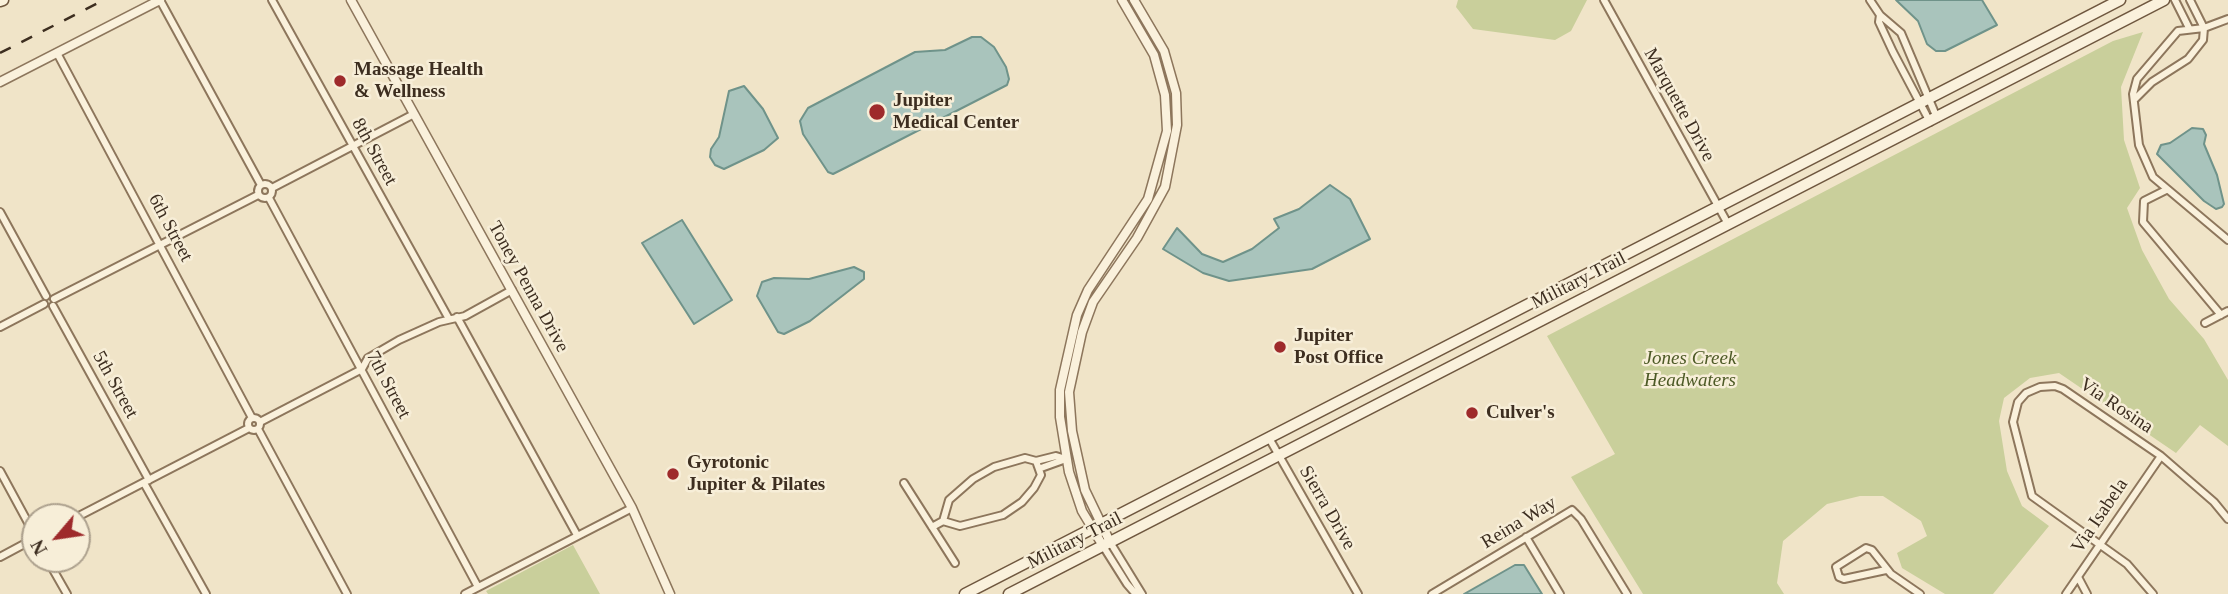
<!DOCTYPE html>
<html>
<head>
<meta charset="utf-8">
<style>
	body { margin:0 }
	#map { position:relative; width:2228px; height:594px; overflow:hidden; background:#f0e4c8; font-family:"Times New Roman",serif }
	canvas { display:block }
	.north { position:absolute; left:21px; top:503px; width:70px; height:70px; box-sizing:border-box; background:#f7eed8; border:2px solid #ada18e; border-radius:50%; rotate:241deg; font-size:19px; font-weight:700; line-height:28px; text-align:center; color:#3d2e20 }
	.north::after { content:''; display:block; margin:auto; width:24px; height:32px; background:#9e2a2b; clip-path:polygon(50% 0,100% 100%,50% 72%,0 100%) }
</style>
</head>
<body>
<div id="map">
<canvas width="2228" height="594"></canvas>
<div class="north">N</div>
</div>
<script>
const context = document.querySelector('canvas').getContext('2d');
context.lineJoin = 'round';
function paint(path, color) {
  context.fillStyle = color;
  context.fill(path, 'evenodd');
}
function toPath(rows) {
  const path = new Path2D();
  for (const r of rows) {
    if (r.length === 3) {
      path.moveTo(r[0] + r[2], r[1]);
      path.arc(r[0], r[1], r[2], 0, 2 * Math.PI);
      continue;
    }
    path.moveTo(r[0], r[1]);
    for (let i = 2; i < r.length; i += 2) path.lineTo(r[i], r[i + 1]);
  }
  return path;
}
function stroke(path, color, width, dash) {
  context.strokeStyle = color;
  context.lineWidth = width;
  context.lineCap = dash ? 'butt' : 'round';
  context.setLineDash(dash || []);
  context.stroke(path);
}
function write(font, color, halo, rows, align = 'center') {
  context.font = font + ' "Times New Roman",serif';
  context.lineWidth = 5;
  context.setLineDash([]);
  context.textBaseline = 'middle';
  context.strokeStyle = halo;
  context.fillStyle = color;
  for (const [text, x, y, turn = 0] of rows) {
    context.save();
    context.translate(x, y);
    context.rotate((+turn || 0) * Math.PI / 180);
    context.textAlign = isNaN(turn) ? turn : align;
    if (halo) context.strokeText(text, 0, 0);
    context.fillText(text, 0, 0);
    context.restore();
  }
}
const green = toPath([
	[1458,0,1587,0,1571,31,1555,40,1473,29,1456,7],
	[2143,32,2121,87,2124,140,2140,188,2127,208,2142,250,2169,299,2204,339,2228,380,2228,446,2200,425,2176,453,2059,373,2030,378,2004,398,1999,421,2007,471,2022,506,2049,526,1993,594,1945,594,1902,568,1897,553,1927,536,1921,521,1883,496,1860,496,1827,504,1783,541,1777,583,1784,594,1643,594,1571,477,1615,454,1547,336,2113,41],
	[573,545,600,594,488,594,486,591]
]);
const water = toPath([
	[1896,0,1982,0,1997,25,1945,51,1936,51,1927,44,1918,21,1896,0],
	[972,37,981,37,994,47,1006,67,1009,79,1007,85,845,168,833,174,828,172,803,134,800,121,808,108,915,52,945,50,972,37],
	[744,86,763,109,778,138,764,150,724,169,715,165,710,157,711,149,719,137,729,91,744,86],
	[2192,128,2203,129,2206,135,2204,144,2217,175,2224,204,2222,207,2216,209,2204,201,2157,154,2161,145,2170,143,2192,128],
	[1330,185,1350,199,1370,239,1312,269,1229,281,1203,273,1163,249,1177,228,1202,254,1223,262,1252,249,1279,228,1274,219,1299,209,1330,185],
	[682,220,732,300,694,324,642,243,682,220],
	[854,267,864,272,864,279,810,321,784,334,778,332,757,296,762,282,774,278,809,279,854,267],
	[1515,565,1524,565,1542,594,1464,594,1515,565]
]);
const minor = toPath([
	[160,0,261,185],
	[272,0,449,319],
	[1604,0,1728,224],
	[1870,0,1880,15,1901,33,1937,118],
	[2175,0,2189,28],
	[1880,15,1879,22,1893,52,1930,122],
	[2228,19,2204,28,2178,31,2137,79,2133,94,2139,145,2153,177,2228,240],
	[57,53,252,418],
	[2134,100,2152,82,2188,59,2203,40,2204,28,2190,0],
	[265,191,7],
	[272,188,414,114],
	[2166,190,2144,201,2143,222,2221,315],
	[269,198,478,587],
	[0,212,46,296],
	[54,299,258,195],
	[53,306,149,480],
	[457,317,577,535],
	[2205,323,2228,311],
	[0,327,44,304],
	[254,424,6],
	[260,422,362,369,368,358,399,340,439,322,465,316,512,290],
	[258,429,347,594],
	[1269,438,1358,594],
	[1041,468,1066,459],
	[0,471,32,530],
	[144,483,206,594],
	[904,483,955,563],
	[77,517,249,428],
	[943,521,949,500,973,479,994,467,1025,458,1036,461,1056,456,1066,459],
	[932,527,943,521,960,526,1003,515,1022,502,1034,488,1041,475,1036,461],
	[35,530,27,538,35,546],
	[1526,537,1560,594],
	[1110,542,1142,594],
	[1103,546,1127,584,1134,592,1141,593],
	[0,557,28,542],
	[47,559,67,594],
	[1886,570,1844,579,1839,577,1836,567,1866,548,1872,550,1891,574,1920,594],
	[2078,577,2087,594],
	[465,594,632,508],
	[1432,594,1572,510,1581,519,1627,594],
	[2066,594,2161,456],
	[2153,594,2127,564,2032,496,2013,422,2018,402,2026,393,2040,387,2055,386,2063,389,2161,456,2214,502,2228,519]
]);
const tertiary = toPath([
	[351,0,632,508,670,594],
	[0,82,160,0],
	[1110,542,1085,490,1072,431,1069,392,1082,332,1093,302,1137,238,1165,187,1177,125,1176,93,1164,51,1134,0],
	[1103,546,1082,511,1069,472,1060,417,1060,390,1077,315,1088,290,1148,199,1167,131,1165,95,1154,55,1122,0]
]);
const secondary = toPath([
	[0,1,3,0],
	[965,594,2120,0],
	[1009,594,2164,0]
]);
const rail = toPath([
	[0,53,104,0]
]);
const markers = [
	[340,81,7,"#9e2a2b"],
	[877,112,9,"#9e2a2b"],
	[1280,347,7,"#9e2a2b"],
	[1472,413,7,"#9e2a2b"],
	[673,474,7,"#9e2a2b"]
];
const poiNames = [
	["Massage Health",354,70],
	["& Wellness",354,92],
	["Jupiter",893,101],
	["Medical Center",893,123],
	["Jupiter",1294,336],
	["Post Office",1294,358],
	["Culver's",1486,413],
	["Gyrotonic",687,463],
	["Jupiter & Pilates",687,485]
];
const streetNames = [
	["Marquette Drive",1679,105,61],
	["8th Street",374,152,61],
	["6th Street",170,228,62],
	["Military Trail",1579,281,-27],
	["Toney Penna Drive",528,287,61],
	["5th Street",115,385,61],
	["7th Street",388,385,62],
	["Via Rosina",2116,406,34],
	["Sierra Drive",1327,508,60],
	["Via Isabela",2100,516,-56],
	["Reina Way",1519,523,-31],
	["Military Trail",1075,541,-27]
];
const parkNames = [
	["Jones Creek",1690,359],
	["Headwaters",1690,381]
];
paint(green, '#c9cf9b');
paint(water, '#a9c4bc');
stroke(water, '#6f938a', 2);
stroke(minor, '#8d765c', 10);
stroke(tertiary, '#8d765c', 11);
stroke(secondary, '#6f573f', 13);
stroke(minor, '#faf1dc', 6);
stroke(tertiary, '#faf1dc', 8);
stroke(secondary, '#faf1dc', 10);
stroke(rail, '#3d2e20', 2.5, [12, 12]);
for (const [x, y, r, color] of markers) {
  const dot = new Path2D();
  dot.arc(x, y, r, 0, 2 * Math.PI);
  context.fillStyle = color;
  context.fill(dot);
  stroke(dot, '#f7eed8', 2.5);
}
write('bold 19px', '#3d2e20', '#f7eed8', poiNames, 'left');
write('19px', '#3d2e20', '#f7eed8', streetNames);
write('italic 19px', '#4d5a26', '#f7eed8', parkNames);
</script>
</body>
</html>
